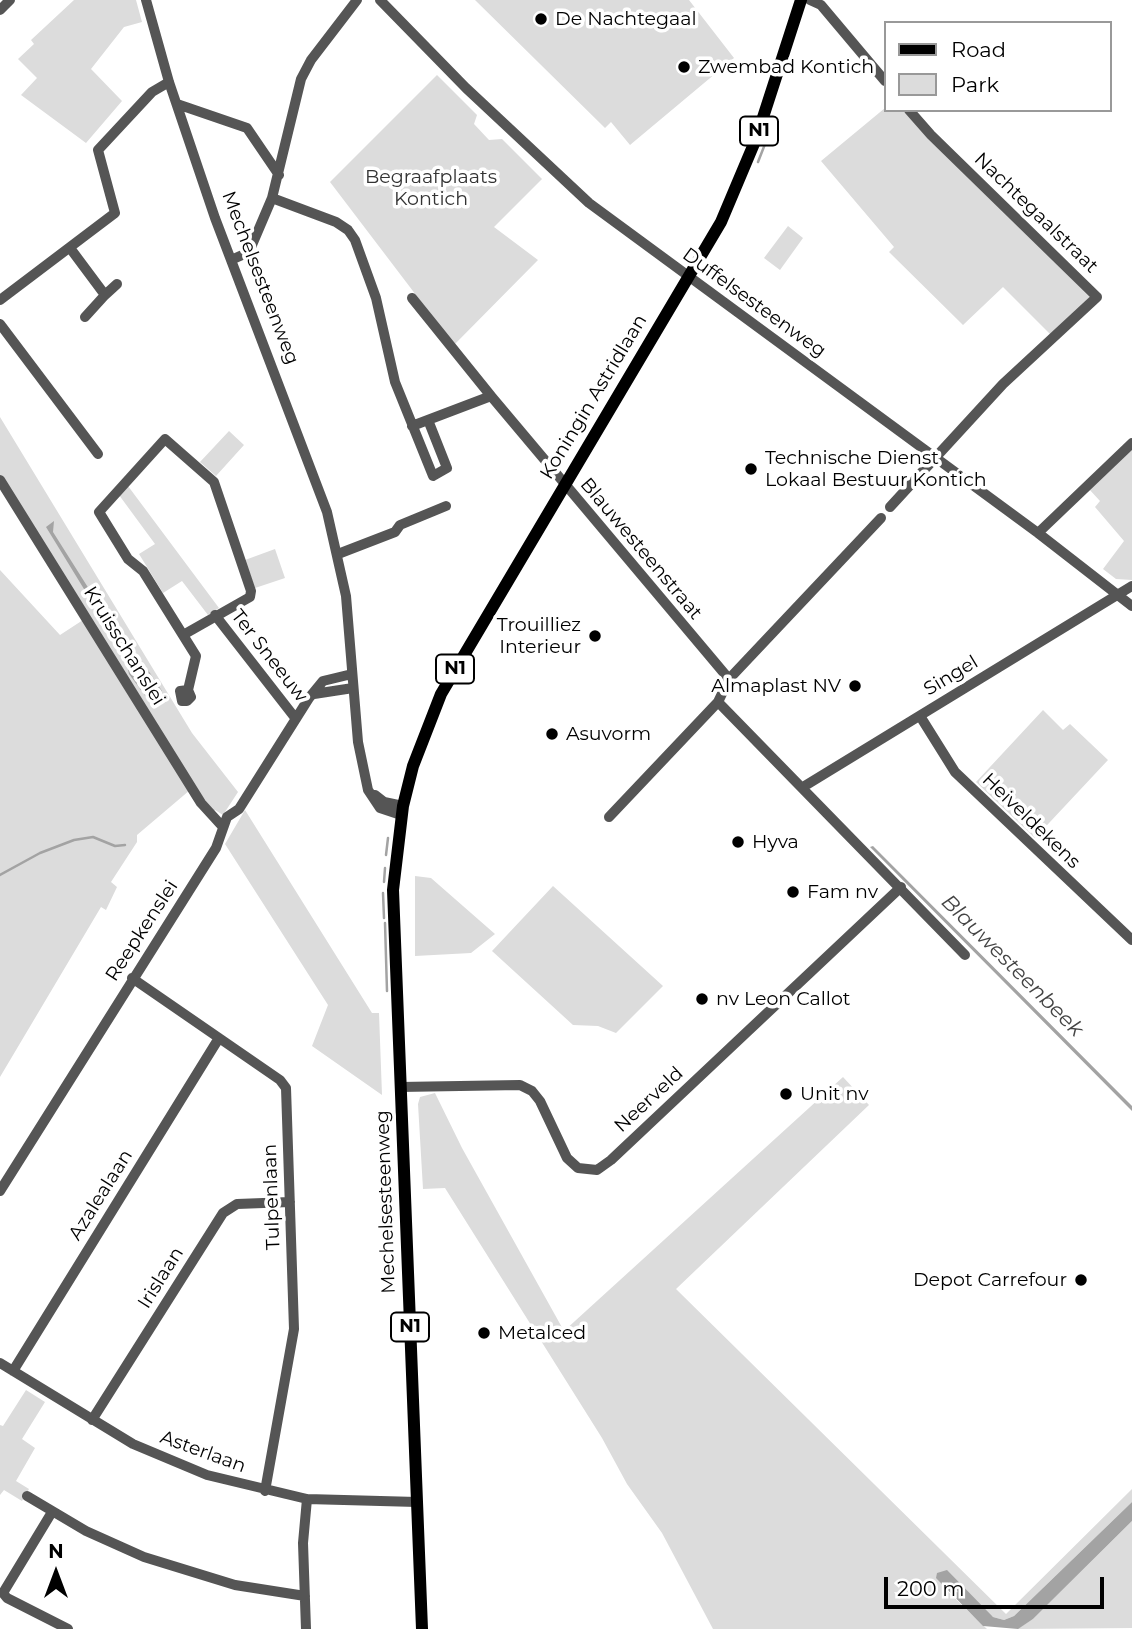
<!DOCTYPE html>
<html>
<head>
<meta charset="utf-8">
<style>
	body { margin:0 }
	#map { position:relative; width:1132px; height:1629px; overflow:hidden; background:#fff; font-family:Montserrat,sans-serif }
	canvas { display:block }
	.legend { position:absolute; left:884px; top:21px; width:228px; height:91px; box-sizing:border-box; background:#fff; border:2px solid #999; margin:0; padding:9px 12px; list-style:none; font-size:21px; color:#000 }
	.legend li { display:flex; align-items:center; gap:14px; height:35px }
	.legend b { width:35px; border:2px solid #999 }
	.north { position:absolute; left:21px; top:1538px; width:70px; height:70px; -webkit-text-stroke:5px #fff; paint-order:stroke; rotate:0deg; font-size:19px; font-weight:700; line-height:28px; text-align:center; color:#000 }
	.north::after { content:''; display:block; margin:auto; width:24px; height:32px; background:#000; clip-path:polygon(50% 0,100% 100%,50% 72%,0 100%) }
	.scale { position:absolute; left:884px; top:1577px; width:220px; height:32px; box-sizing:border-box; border:4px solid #000; border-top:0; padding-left:9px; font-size:21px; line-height:24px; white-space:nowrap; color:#000; -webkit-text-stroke:5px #fff; paint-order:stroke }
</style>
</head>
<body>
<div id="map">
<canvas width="1132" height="1629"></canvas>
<ul class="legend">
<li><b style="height:9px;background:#000"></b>Road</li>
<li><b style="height:19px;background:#dcdcdc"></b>Park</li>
</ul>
<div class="north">N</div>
<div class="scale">200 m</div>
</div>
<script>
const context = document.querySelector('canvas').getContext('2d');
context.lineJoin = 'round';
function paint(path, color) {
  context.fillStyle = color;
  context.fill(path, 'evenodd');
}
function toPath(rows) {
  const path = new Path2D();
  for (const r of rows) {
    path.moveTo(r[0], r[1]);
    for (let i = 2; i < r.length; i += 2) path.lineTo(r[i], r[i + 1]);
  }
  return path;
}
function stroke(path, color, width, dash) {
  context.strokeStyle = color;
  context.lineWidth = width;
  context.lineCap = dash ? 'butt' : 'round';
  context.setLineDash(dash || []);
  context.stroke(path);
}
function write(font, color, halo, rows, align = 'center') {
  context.font = font + ' Montserrat,sans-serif';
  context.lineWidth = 7;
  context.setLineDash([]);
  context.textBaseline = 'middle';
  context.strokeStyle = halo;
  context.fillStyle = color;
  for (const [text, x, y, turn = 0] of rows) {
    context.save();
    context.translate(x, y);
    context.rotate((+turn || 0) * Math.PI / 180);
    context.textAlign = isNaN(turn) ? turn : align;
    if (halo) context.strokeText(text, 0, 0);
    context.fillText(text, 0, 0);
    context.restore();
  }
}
const green = toPath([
	[74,0,136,0,142,22,124,27,91,69,122,101,86,143,21,95,37,78,18,59,34,44,31,40],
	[475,0,689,0,734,58,630,145,611,122,605,128],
	[437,75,477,115,474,124,489,140,502,139,542,179,494,227,538,260,454,345,330,182],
	[885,108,906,110,1091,296,1051,335,1003,287,963,325,889,252,894,247,821,161],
	[788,226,803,238,780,270,764,258],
	[0,417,192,733,238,792,223,815,215,810,210,816,0,480],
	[229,431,244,445,216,476,200,462],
	[1132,446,1132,580,1116,579,1103,569,1124,541,1095,507,1100,501,1088,488],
	[128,486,219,608,208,615,182,581,163,593,139,554,155,544,119,495],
	[275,549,285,578,255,588,245,560],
	[0,570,60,635,83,620,190,790,137,835,137,842,111,882,117,887,106,910,101,907,0,1077],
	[1043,710,1063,730,1070,724,1108,760,1035,838,976,782],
	[245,810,372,1013,379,1013,382,1095,312,1046,328,1005,225,844],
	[415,876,431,878,495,934,471,953,415,956],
	[553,886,663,986,616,1033,598,1026,573,1025,492,951],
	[843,1077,869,1105,676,1289,1006,1614,1132,1489,1132,1502,1014,1616,1004,1620,993,1617,941,1585,987,1629,713,1629,662,1533,627,1484,602,1438,445,1188,423,1189,418,1104,420,1097,435,1093,462,1148,564,1331],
	[26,1390,45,1402,22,1439,35,1448,16,1481,29,1489,22,1501,4,1490,0,1495,0,1425,3,1426],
	[1132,1521,1132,1628,1017,1629,1033,1619]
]);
const water = toPath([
	[54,521,53,532,130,654,148,670,162,691,149,701,129,674,125,656,46,527],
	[873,846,1132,1106,1132,1111,870,847],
	[1132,1502,1132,1521,1033,1619,1018,1629,983,1626,936,1578,937,1573,947,1570,993,1617,1004,1620,1014,1616]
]);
const stream = toPath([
	[758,162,774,121],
	[386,855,388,838],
	[0,875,40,853,74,840,93,837,115,846,125,845],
	[384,882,385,868],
	[383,893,384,918],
	[385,923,387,991]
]);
const minor = toPath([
	[146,0,169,82,215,218,327,512,346,596,358,742,368,790,380,808,401,815],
	[380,0,466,88,589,203,1038,533,1132,606],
	[810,0,821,5,885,81],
	[0,10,10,0],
	[177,104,247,128,279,175],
	[272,198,336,222,348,230,355,240,376,298,395,382,433,476,447,468,428,420],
	[70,248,105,295,85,317],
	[231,260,249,252,272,198,301,79,311,60,357,0],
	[105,295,117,284],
	[412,298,491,396],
	[0,300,115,213,98,150,152,92,169,82],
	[0,324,98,454],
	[412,426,491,396,729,679],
	[0,480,201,803,222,826],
	[890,507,1003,384,1097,297,931,135,909,110],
	[1038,533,1132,443],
	[338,554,395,532,400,525,446,506],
	[215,615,296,719],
	[183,635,250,597,251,591,214,482,165,439,99,512,128,559,143,571,196,656,188,690,191,697,187,701,182,701,180,691,188,690],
	[314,694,353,688],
	[718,702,965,955],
	[920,716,955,772,1132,940],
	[803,787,1132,586],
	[375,795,384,802,403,806],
	[609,817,718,702,729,679,881,518],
	[132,978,280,1080,286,1088,294,1329,265,1491],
	[400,1087,520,1085,532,1091,540,1101,567,1158,578,1168,597,1170,611,1160,901,887],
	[0,1191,216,848,227,817,239,809,309,698,323,681,352,674],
	[0,1363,133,1444,207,1475,307,1499,417,1502],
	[13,1371,219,1038],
	[92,1420,223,1213,237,1204,290,1202],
	[27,1496,86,1531,144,1557,235,1585,305,1596],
	[52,1512,3,1593,7,1598,68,1629],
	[306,1629,303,1543,307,1499]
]);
const major = toPath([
	[422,1629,393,890,403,806,413,766,441,694,721,222,756,139,801,0]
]);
const markers = [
	[541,19,7,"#000"],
	[684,67,7,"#000"],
	[751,469,7,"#000"],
	[595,636,7,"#000"],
	[855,686,7,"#000"],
	[552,734,7,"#000"],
	[738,842,7,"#000"],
	[793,892,7,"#000"],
	[702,999,7,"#000"],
	[786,1094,7,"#000"],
	[1081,1280,7,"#000"],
	[484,1333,7,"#000"]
];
const shields = [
	[759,131,38],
	[455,669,38],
	[410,1327,38]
];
const shieldNames = [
	["N1",759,131],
	["N1",455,669],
	["N1",410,1327]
];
const poiNames = [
	["De Nachtegaal",555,19],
	["Zwembad Kontich",698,67],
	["Technische Dienst",765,458],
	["Lokaal Bestuur Kontich",765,480],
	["Trouilliez",581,625,"right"],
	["Interieur",581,647,"right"],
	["Almaplast NV",841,686,"right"],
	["Asuvorm",566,734],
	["Hyva",752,842],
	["Fam nv",807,892],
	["nv Leon Callot",716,999],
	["Unit nv",800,1094],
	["Depot Carrefour",1067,1280,"right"],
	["Metalced",498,1333]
];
const parkNames = [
	["Begraafplaats",431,177],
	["Kontich",431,199]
];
const streetNames = [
	["Nachtegaalstraat",1036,213,44],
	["Mechelsesteenweg",260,278,69],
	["Duffelsesteenweg",754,303,36],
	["Koningin Astridlaan",594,397,-59],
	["Blauwesteenstraat",641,549,50],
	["Kruisschanslei",124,646,58],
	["Ter Sneeuw",269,656,52],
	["Singel",951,676,-31],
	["Heiveldekens",1031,821,44],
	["Reepkenslei",142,931,-57],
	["Neerveld",649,1100,-43],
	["Azalealaan",101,1195,-58],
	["Tulpenlaan",272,1197,-92],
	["Mechelsesteenweg",386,1202,-92],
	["Irislaan",161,1278,-58],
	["Asterlaan",203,1452,20]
];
const waterNames = [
	["Blauwesteenbeek",1012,966,45]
];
paint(green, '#dcdcdc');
paint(water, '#a3a3a3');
stroke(stream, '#a3a3a3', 2.5);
stroke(minor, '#555', 10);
stroke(major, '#000', 12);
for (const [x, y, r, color] of markers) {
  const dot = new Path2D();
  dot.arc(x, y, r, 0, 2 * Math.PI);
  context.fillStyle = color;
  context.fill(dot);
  stroke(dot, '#fff', 2.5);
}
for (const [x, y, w] of shields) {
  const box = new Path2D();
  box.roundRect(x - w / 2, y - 14.5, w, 29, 5);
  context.fillStyle = '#fff';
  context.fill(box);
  stroke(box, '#000', 2);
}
write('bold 18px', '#000', null, shieldNames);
write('19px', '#000', '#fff', poiNames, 'left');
write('19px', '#333', '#fff', parkNames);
write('19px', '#000', '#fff', streetNames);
write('italic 21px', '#444', '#fff', waterNames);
</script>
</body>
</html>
